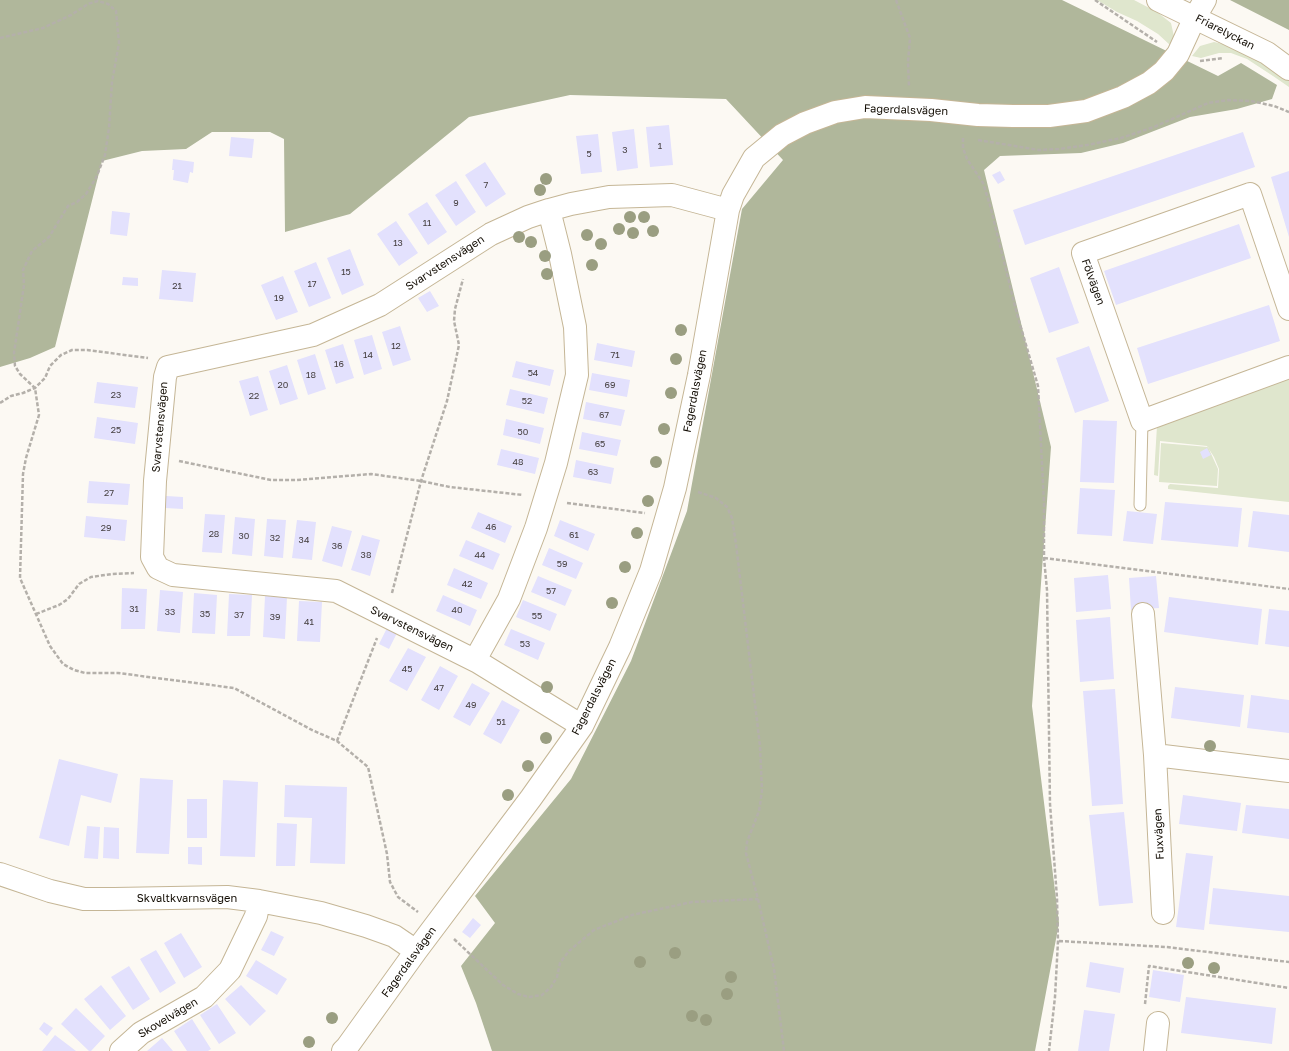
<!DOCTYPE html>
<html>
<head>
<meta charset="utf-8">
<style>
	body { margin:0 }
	canvas { display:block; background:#fcf9f3 }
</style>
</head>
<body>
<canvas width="1289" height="1051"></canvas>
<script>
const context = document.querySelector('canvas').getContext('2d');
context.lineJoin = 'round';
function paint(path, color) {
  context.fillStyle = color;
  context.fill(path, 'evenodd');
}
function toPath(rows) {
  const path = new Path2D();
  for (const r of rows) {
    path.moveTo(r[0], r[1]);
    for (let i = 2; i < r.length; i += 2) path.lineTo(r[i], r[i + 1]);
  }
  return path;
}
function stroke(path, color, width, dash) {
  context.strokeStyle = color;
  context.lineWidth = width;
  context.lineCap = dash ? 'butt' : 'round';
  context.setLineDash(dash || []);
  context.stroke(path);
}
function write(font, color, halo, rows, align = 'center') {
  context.font = font + ' "Golos Text",sans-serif';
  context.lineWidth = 3;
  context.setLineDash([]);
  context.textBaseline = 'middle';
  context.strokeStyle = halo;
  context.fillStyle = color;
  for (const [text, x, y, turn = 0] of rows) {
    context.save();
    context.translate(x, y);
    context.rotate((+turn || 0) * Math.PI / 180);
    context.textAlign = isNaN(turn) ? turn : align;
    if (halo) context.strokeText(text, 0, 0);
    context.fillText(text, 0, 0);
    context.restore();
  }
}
const green = toPath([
	[1097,0,1134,0,1157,12,1171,23,1175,41,1170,45,1158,34,1137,21,1117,12],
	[1214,42,1227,45,1275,70,1289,80,1289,87,1273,76,1247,59,1231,53,1219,53,1201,58,1192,56,1200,46],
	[1289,376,1289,502,1168,489,1168,486,1170,484,1218,488,1219,469,1214,457,1207,446,1160,441,1158,476,1154,475,1157,426],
	[1161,443,1208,447,1218,469,1217,486,1159,482]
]);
const forest = toPath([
	[0,0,1062,0,1218,76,1241,63,1277,85,1272,99,1237,109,1190,117,1123,143,1081,153,1000,156,984,170,1051,447,1032,706,1059,923,1035,1051,492,1051,476,1003,461,966,495,923,475,896,571,779,631,661,687,511,742,209,783,160,726,99,570,95,469,117,350,214,285,232,284,139,270,132,212,132,186,149,142,151,102,161,55,347,30,358,0,367],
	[1230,0,1289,0,1289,30]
]);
const building = toPath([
	[669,125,673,165,650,167,646,127],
	[634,129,638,168,617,171,612,132],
	[1243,132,1255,167,1025,245,1013,210],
	[598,134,602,172,581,174,576,136],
	[231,137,254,139,252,158,229,156],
	[173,159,194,162,193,173,190,172,188,183,173,180,174,170,172,170],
	[485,162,506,194,486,207,465,175],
	[1000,171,1005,180,998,184,992,175],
	[1289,171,1289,237,1271,177],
	[456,181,476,212,456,226,435,195],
	[427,202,447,232,428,245,408,214],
	[112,211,130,213,127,236,110,234],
	[396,221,418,253,399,266,377,234],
	[1239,224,1251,258,1116,305,1104,271],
	[350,249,364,285,342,295,327,258],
	[316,262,331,298,309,307,294,271],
	[1059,267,1079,323,1049,333,1030,278],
	[162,270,196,273,193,302,159,299],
	[283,276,298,312,276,320,261,285],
	[123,277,138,278,138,286,122,285],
	[430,291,439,306,427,312,418,298],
	[1269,305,1280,341,1148,384,1137,348],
	[400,326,411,360,393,366,382,332],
	[372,335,382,369,364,375,354,340],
	[597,343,635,351,632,367,594,360],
	[343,344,354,378,336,384,325,350],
	[1089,346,1109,401,1075,413,1056,358],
	[315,354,326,389,308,395,297,360],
	[516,361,554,370,550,386,512,377],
	[287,365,298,399,280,405,269,371],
	[592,373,630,380,627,397,589,390],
	[258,376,268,410,250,416,239,381],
	[97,382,138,387,135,408,94,403],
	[510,389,548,398,544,414,506,405],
	[586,402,625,410,621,426,583,419],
	[97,417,138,423,135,444,94,438],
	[506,419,544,428,540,444,503,435],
	[1083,420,1117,421,1114,483,1080,482],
	[582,432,621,440,617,456,579,449],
	[1207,448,1211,455,1203,459,1200,452],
	[501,449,539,458,535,474,497,465],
	[576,460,614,468,611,484,573,477],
	[89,481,130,484,128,505,87,503],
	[1080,488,1115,490,1112,536,1077,534],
	[166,496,183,497,183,509,165,508],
	[1165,502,1242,508,1238,547,1161,540],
	[1127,511,1157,514,1153,544,1123,541],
	[1253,511,1289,515,1289,552,1248,547],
	[478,512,512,526,505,543,471,528],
	[205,514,225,515,222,553,202,552],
	[86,516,127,520,125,541,84,537],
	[235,517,255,519,252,556,232,554],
	[267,519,286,520,283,558,264,556],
	[297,520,316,522,312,560,292,558],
	[560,520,595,534,588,551,554,536],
	[332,526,352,531,342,567,322,561],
	[362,535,380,540,370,576,351,570],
	[466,540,500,554,493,570,459,556],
	[549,548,583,563,576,579,542,565],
	[454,568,488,583,481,599,447,585],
	[1108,575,1111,609,1076,612,1074,578],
	[538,576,572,590,565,606,531,592],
	[1156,576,1159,608,1131,610,1129,578],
	[122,588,147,589,145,629,121,629],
	[160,590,183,592,180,633,157,631],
	[194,593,217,595,215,634,192,633],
	[229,594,252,595,250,636,227,636],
	[443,595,477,610,470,626,436,611],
	[265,596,287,597,285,639,263,637],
	[1169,597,1262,609,1258,645,1164,632],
	[523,600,557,614,550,631,516,617],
	[299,601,322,602,320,642,297,641],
	[1269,609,1289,611,1289,647,1265,644],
	[1110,617,1114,679,1080,682,1076,620],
	[388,626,398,631,389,649,379,644],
	[511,629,545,643,538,660,504,645],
	[408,648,426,657,407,691,389,681],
	[440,666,458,676,439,710,421,700],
	[472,683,490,693,470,726,453,717],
	[1175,687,1244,695,1240,727,1171,718],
	[1115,689,1123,804,1092,806,1083,691],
	[1251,695,1289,700,1289,733,1247,728],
	[502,700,520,710,501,744,483,734],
	[59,759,118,774,111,803,81,795,69,846,39,838],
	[140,778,173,780,169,854,136,853],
	[223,780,258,782,255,857,220,856],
	[285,785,347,787,345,864,310,863,312,818,284,817],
	[1183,795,1241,803,1237,831,1179,824],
	[187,799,207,799,207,838,187,838],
	[1246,805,1289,809,1289,839,1242,833],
	[1124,812,1133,903,1099,906,1089,815],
	[277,823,297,824,295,866,276,866],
	[87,826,100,827,98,859,84,858],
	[104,827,119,828,119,859,103,858],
	[188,847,202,847,202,865,188,864],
	[1186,853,1213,856,1204,930,1176,927],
	[1213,888,1289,896,1289,932,1209,924],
	[473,918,481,925,470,938,462,932],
	[271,931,284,937,274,956,261,950],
	[181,933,202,967,184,978,164,943],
	[156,950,176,983,160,993,140,959],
	[256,960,287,979,277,995,246,976],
	[1090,962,1124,968,1120,993,1086,987],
	[129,966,150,999,133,1010,111,977],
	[1153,970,1184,975,1180,1002,1149,997],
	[101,985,126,1016,110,1030,84,999],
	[241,985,266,1011,250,1026,225,999],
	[1186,997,1276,1008,1272,1044,1181,1033],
	[217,1004,236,1033,219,1044,200,1015],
	[76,1008,105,1036,91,1051,89,1051,61,1024],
	[1084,1010,1115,1014,1109,1051,1078,1051],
	[192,1019,211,1049,208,1051,187,1051,174,1031],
	[44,1022,53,1028,47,1036,39,1029],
	[55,1035,76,1051,42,1051],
	[162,1038,173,1051,147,1051]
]);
const path = toPath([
	[896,0,910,38,908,62,909,87],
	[1095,0,1157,42],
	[0,38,43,28,71,15,88,4,98,1,108,4,116,11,119,43,112,82,109,128,105,155,96,178,86,194,77,202,68,206,49,237,32,251,23,270,24,285,14,353,15,366,20,374,35,388,39,415,26,458,23,474,20,578,50,646,63,664,74,670,85,673,118,673,234,688,312,730,337,741,368,767,387,854,390,882,398,897,418,912],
	[1200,61,1223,58],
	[963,138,963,148,967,159,983,183,990,205,1017,314,1038,386,1044,503,1044,558,1047,590,1050,804,1057,898,1058,941,1055,997,1049,1051],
	[978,140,1039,150,1059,149,1087,145,1121,138,1154,127,1208,103,1228,100,1251,101,1274,106,1289,112],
	[0,403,11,396,23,393,35,388,45,378,50,366,61,355,72,350,87,350,148,358],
	[179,461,271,480,297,480,371,474,421,481,450,487,523,495],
	[698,492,716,498,727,507,732,518,736,544,760,746,762,791,759,811,747,842,746,853,758,899,774,969,784,1051],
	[567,503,645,513],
	[1044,558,1289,589],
	[392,593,421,481,447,401,459,345,454,321,455,309,463,279],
	[36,614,59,605,68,599,79,584,91,577,112,574,134,573],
	[337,741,377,638],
	[454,939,503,985,518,994,529,997,542,995,551,987,557,977,560,963,569,951,594,930,632,915,692,902,758,899],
	[1059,941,1167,947,1289,962],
	[1145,1004,1149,966,1289,988]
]);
const service = toPath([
	[1140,505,1142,421]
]);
const minor = toPath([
	[1289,309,1250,194,1083,253,1142,421,1289,367],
	[1143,614,1155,755],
	[475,660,509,599,536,528,556,463,577,375,575,327,560,254,549,210],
	[582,726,478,662,336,591,173,575,158,568,152,557,155,481,165,377,168,367,313,335,380,305,491,234,528,217,549,210,571,204,609,197,672,195,728,210],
	[0,874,50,891,84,899,114,899,227,897,259,901,321,913,366,926,394,936,416,951],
	[1163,913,1155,755,1289,771],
	[121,1051,141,1033,204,997,230,970,256,916,259,901],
	[343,1051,347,1047,416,951,531,798,582,726,620,647,651,571,675,488,699,375,728,210,733,195,754,158,782,135,805,123,835,112,865,107,931,110,978,115,1013,116,1049,116,1086,111,1123,97,1149,83,1164,71,1178,54,1195,17,1205,0],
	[1155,1051,1158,1023]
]);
const tertiary = toPath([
	[1158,0,1267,53,1289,69]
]);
const trees = [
	[546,179],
	[540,190],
	[630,217],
	[644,217],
	[619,229],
	[653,231],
	[633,233],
	[587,235],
	[519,237],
	[531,242],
	[601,244],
	[545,256],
	[592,265],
	[547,274],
	[681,330],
	[676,359],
	[671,393],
	[664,429],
	[656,462],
	[648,501],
	[637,533],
	[625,567],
	[612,603],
	[547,687],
	[546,738],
	[1210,746],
	[528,766],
	[508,795],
	[675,953],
	[640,962],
	[1188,963],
	[1214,968],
	[731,977],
	[727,994],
	[692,1016],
	[332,1018],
	[706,1020],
	[309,1042]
];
const numberNames = [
	["1",660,146],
	["3",625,150],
	["5",589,154],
	["7",486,185],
	["9",456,203],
	["11",427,223],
	["13",398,243],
	["15",346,272],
	["17",312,284],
	["21",177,286],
	["19",279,298],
	["12",396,346],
	["14",368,355],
	["71",615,355],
	["16",339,364],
	["54",533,373],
	["18",311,375],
	["20",283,385],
	["69",610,385],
	["23",116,395],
	["22",254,396],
	["52",527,401],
	["67",604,415],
	["25",116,430],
	["50",523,432],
	["65",600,444],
	["48",518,462],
	["63",593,472],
	["27",109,493],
	["46",491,527],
	["29",106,528],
	["28",214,534],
	["61",574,535],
	["30",244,536],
	["32",275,538],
	["34",304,540],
	["36",337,546],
	["38",366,555],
	["44",480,555],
	["59",562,564],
	["42",467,584],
	["57",551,591],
	["31",134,609],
	["40",457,610],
	["33",170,612],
	["35",205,614],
	["37",239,615],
	["55",537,616],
	["39",275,617],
	["41",309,622],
	["53",525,644],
	["45",407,669],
	["47",439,688],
	["49",471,705],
	["51",501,722]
];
const streetNames = [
	["Friarelyckan",1225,32,27],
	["Fagerdalsvägen",906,110,2],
	["Svarvstensvägen",445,263,-33],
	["Fölvägen",1093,282,70],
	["Fagerdalsvägen",695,391,-79],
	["Svarvstensvägen",160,427,-85],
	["Svarvstensvägen",412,629,26],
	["Fagerdalsvägen",594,697,-63],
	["Fuxvägen",1159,834,-93],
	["Skvaltkvarnsvägen",187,899],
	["Fagerdalsvägen",409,962,-54],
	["Skovelvägen",168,1018,-31]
];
paint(green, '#dfe6cd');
paint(forest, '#b0b79b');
paint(building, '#e3e1fd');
stroke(service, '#c5b696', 13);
stroke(minor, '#c5b696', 24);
stroke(tertiary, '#c5b696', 24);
stroke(path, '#b4b0aa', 2.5, [4, 2]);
stroke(service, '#fff', 11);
stroke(minor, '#fff', 22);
stroke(tertiary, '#fff', 22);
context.fillStyle = '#9a9e81';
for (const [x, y] of trees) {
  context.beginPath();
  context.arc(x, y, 6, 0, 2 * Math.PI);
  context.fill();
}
write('9px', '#464041', null, numberNames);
write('11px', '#110b02', '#fff', streetNames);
</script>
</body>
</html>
